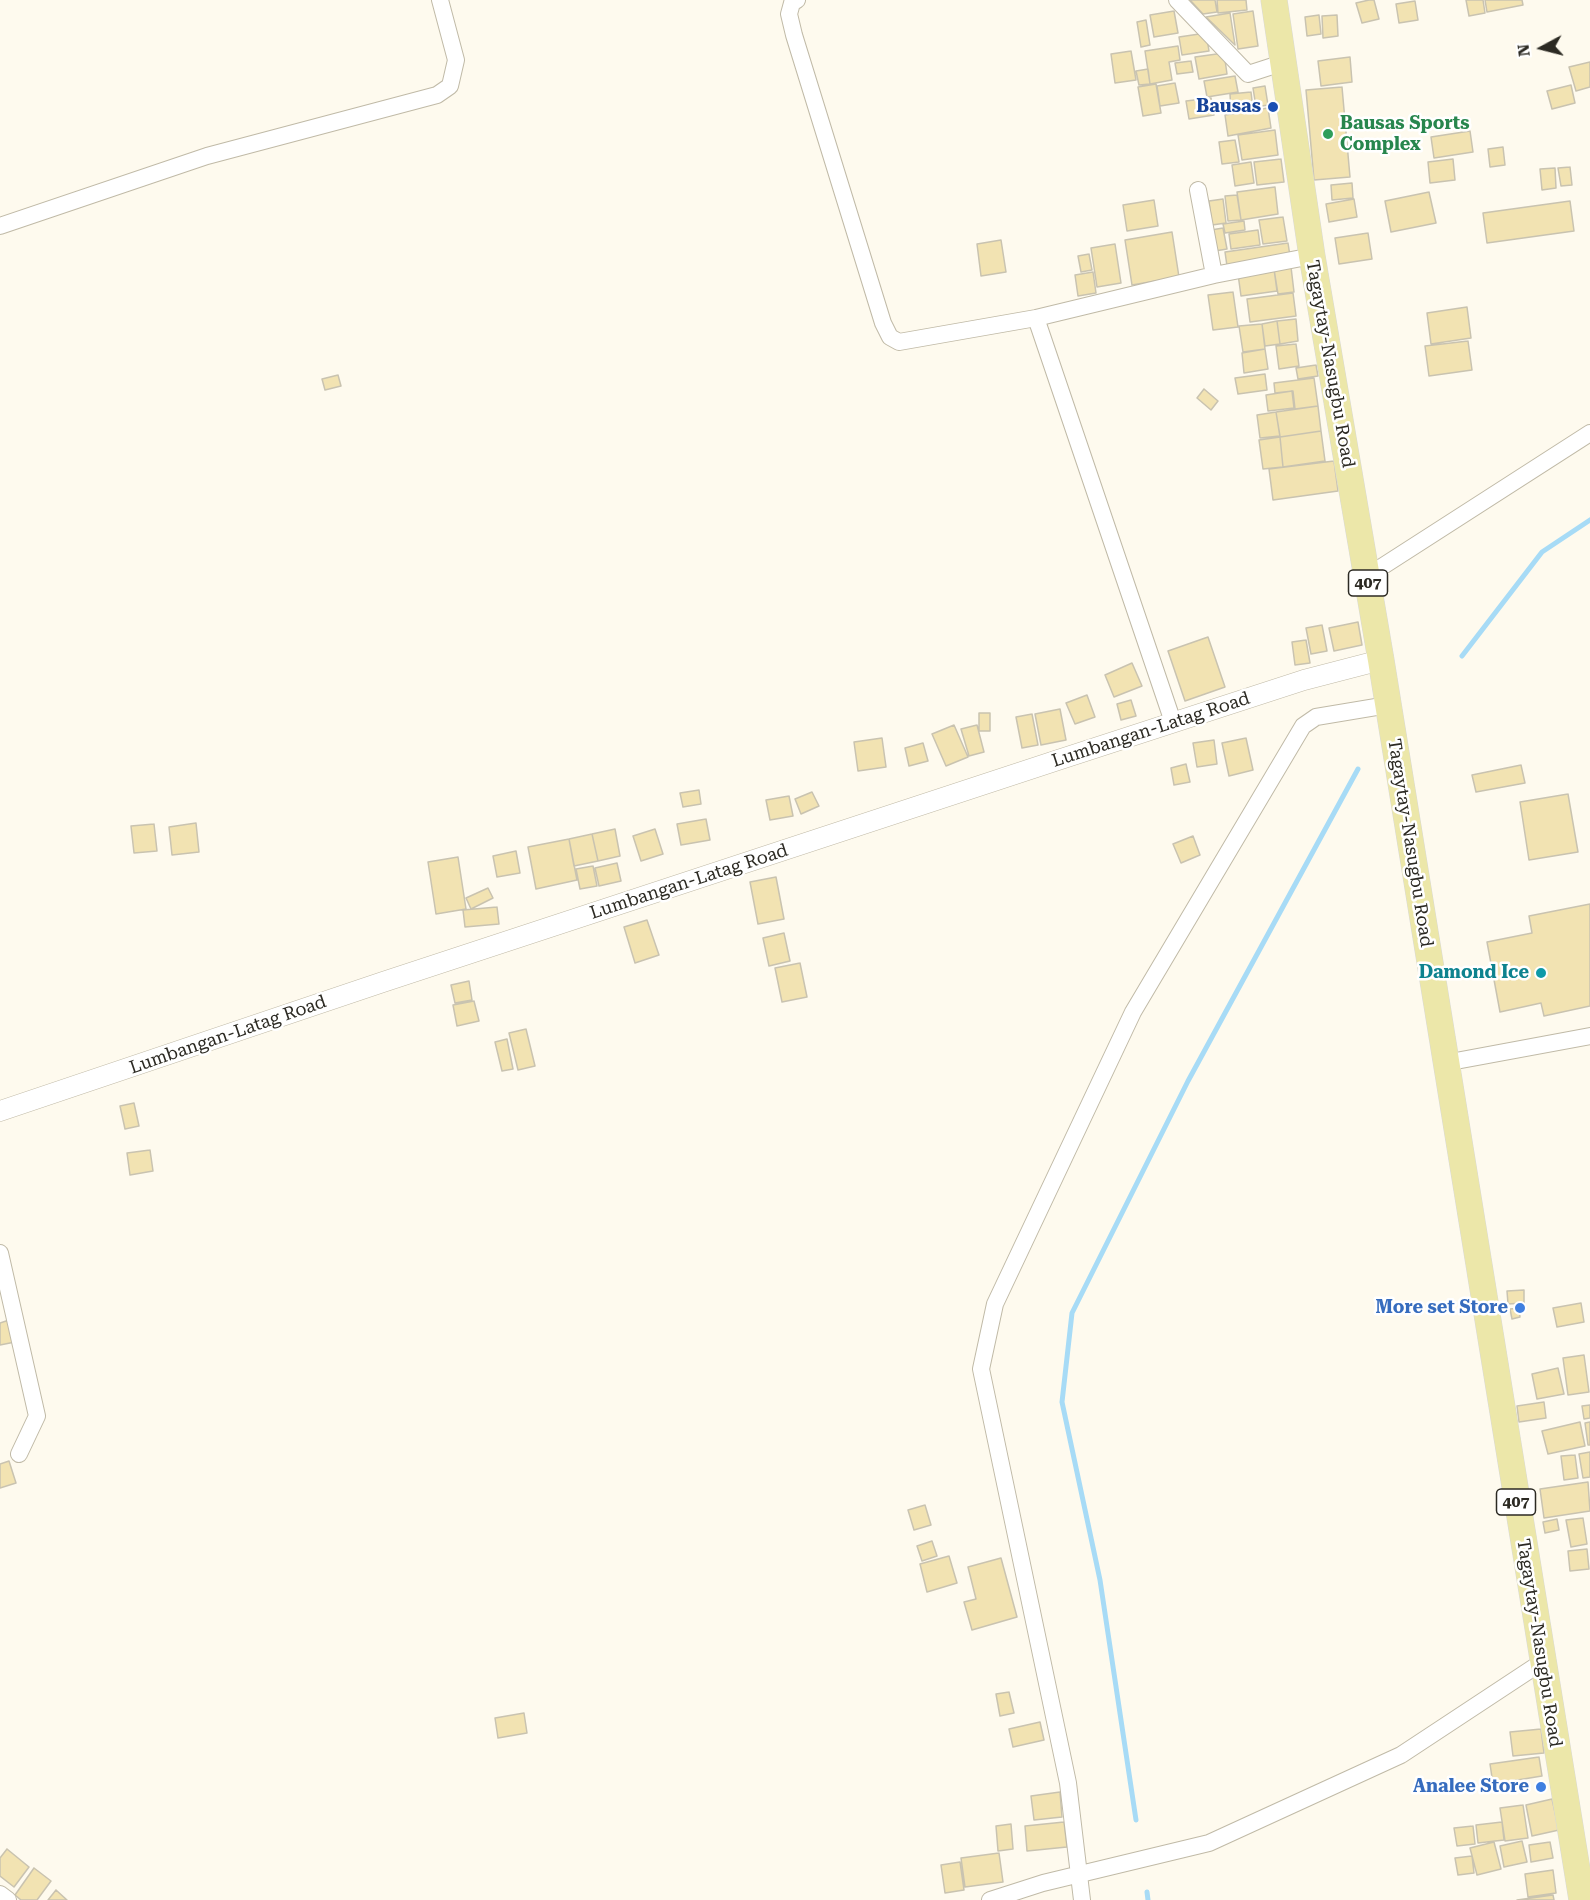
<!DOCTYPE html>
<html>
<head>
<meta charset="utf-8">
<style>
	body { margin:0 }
	#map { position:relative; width:1590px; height:1900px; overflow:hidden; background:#fefaee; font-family:"Roboto Serif",serif }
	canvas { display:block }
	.north { position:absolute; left:1512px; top:18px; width:60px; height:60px; -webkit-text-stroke:4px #fff; paint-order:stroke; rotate:263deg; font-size:16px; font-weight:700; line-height:24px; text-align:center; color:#2c2a23 }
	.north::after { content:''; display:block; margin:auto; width:21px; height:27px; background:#2c2a23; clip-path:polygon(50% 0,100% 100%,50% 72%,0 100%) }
</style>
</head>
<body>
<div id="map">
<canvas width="1590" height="1900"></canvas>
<div class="north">N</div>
</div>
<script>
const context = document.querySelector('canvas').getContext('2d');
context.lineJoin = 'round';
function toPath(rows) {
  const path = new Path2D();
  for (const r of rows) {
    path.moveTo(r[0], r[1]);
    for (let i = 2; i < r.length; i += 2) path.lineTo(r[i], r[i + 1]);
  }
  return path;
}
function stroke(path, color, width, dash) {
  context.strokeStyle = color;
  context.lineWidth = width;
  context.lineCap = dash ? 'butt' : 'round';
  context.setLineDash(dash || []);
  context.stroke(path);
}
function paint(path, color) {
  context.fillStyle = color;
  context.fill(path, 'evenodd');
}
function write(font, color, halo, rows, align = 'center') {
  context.font = font + ' "Roboto Serif",serif';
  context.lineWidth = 5;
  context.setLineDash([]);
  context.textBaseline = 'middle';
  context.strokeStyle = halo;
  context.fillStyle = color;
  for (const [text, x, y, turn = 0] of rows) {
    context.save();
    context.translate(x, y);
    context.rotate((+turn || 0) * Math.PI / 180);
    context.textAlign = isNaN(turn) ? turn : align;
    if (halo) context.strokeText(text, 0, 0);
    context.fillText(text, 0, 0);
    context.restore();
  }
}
const stream = toPath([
	[1462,656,1542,552,1590,520],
	[1136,1820,1100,1580,1062,1402,1072,1313,1188,1081,1358,769],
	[1147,1892,1148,1900]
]);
const building = toPath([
	[1190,0,1215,0,1217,12,1203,14,1190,0],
	[1217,0,1246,0,1247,10,1218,13,1217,0],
	[1369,0,1374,0,1379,19,1362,23,1356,3,1369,0],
	[1466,0,1483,0,1485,13,1469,16,1466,0],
	[1485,0,1522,0,1523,5,1487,12,1485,0],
	[1415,1,1418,20,1399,23,1396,4,1415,1],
	[1174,11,1178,33,1154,37,1150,15,1174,11],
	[1253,11,1258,46,1238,49,1233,14,1253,11],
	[1230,13,1235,45,1206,17,1230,13],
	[1319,15,1321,34,1307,36,1305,17,1319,15],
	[1337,15,1338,36,1323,38,1322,16,1337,15],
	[1146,20,1150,45,1141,47,1137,22,1146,20],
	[1206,33,1209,51,1182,55,1179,37,1206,33],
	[1178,46,1180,60,1169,62,1172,80,1150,84,1145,51,1178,46],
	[1131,51,1136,80,1115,83,1111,54,1131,51],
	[1224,53,1227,74,1199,79,1195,57,1224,53],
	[1350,57,1352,82,1321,86,1318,61,1350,57],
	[1191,61,1193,72,1177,74,1175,63,1191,61],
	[1590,62,1590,87,1576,91,1569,67,1590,62],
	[1148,69,1150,84,1139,85,1136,71,1148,69],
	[1235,76,1238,92,1207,97,1204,81,1235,76],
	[1175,83,1179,103,1160,106,1157,86,1175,83],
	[1156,84,1161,113,1143,116,1138,87,1156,84],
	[1571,85,1575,103,1552,109,1547,91,1571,85],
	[1265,86,1268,105,1256,107,1253,88,1265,86],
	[1342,87,1350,177,1314,180,1306,90,1342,87],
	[1251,92,1253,109,1231,111,1230,94,1251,92],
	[1211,98,1214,115,1189,119,1186,101,1211,98],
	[1268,108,1271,128,1228,136,1225,115,1268,108],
	[1275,130,1278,155,1242,160,1238,135,1275,130],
	[1470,131,1473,152,1434,158,1431,137,1470,131],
	[1235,140,1239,162,1222,164,1219,142,1235,140],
	[1503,147,1505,165,1490,167,1488,149,1503,147],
	[1281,159,1284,182,1257,185,1254,162,1281,159],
	[1453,159,1455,180,1430,183,1428,162,1453,159],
	[1251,162,1254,183,1235,186,1232,165,1251,162],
	[1570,167,1572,185,1561,186,1558,168,1570,167],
	[1555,168,1556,188,1542,190,1540,169,1555,168],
	[1352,183,1353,198,1332,200,1331,185,1352,183],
	[1275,187,1278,214,1241,220,1237,192,1275,187],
	[1429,192,1436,223,1391,232,1385,201,1429,192],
	[1237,195,1241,220,1228,221,1225,196,1237,195],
	[1223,199,1226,223,1212,225,1209,201,1223,199],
	[1354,199,1357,217,1329,222,1326,204,1354,199],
	[1154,200,1158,226,1127,231,1123,205,1154,200],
	[1570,201,1574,231,1487,243,1483,213,1570,201],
	[1283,217,1287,241,1263,244,1259,220,1283,217],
	[1244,221,1245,230,1225,233,1223,224,1244,221],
	[1223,228,1227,249,1215,251,1211,230,1223,228],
	[1258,230,1260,245,1231,249,1229,234,1258,230],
	[1172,232,1179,277,1132,285,1125,240,1172,232],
	[1368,233,1372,259,1339,264,1335,238,1368,233],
	[1001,240,1006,272,981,276,977,244,1001,240],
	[1288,243,1290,256,1227,266,1225,252,1288,243],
	[1115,244,1121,283,1097,287,1091,248,1115,244],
	[1089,254,1092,270,1081,272,1078,256,1089,254],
	[1291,267,1294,292,1278,294,1274,269,1291,267],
	[1274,269,1277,291,1241,296,1238,274,1274,269],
	[1093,272,1096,293,1078,296,1075,275,1093,272],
	[1233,292,1238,327,1213,330,1208,295,1233,292],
	[1293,293,1296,316,1250,322,1247,299,1293,293],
	[1467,307,1471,338,1431,344,1427,313,1467,307],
	[1296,319,1298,341,1280,344,1277,321,1296,319],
	[1277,321,1280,344,1265,346,1262,324,1277,321],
	[1262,324,1265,349,1243,352,1239,326,1262,324],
	[1468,341,1472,370,1429,376,1425,346,1468,341],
	[1296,344,1299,366,1279,369,1276,346,1296,344],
	[1265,349,1268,369,1244,373,1242,353,1265,349],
	[1316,365,1318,376,1298,379,1296,368,1316,365],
	[1265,374,1267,390,1238,394,1235,378,1265,374],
	[338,375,341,386,325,390,322,379,338,375],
	[1314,378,1318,406,1295,409,1293,391,1275,393,1274,383,1314,378],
	[1204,389,1218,401,1211,410,1197,398,1204,389],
	[1292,391,1294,408,1268,411,1266,395,1292,391],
	[1318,406,1321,431,1280,437,1276,412,1318,406],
	[1276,412,1280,436,1260,438,1257,415,1276,412],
	[1321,431,1325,461,1283,467,1280,437,1321,431],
	[1280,437,1283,467,1263,469,1259,440,1280,437],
	[1334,461,1338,491,1273,500,1269,469,1334,461],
	[1358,622,1362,645,1334,651,1329,628,1358,622],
	[1322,625,1327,651,1311,654,1306,628,1322,625],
	[1208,637,1225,687,1185,701,1168,651,1208,637],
	[1306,640,1310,663,1295,665,1292,642,1306,640],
	[1132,663,1142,686,1114,697,1105,675,1132,663],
	[1087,695,1095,717,1075,724,1066,703,1087,695],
	[1131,700,1136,716,1121,720,1117,704,1131,700],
	[1060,709,1066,740,1041,745,1035,714,1060,709],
	[979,713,990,713,990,731,979,731,979,713],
	[1032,714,1038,745,1022,748,1016,717,1032,714],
	[954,725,968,757,946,766,932,734,954,725],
	[977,725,984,752,969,756,961,729,977,725],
	[882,738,886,767,858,771,854,742,882,738],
	[1246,738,1253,770,1229,776,1222,743,1246,738],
	[1214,740,1217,764,1197,767,1193,743,1214,740],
	[923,743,928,761,909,766,905,748,923,743],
	[1186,764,1190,782,1174,785,1171,768,1186,764],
	[1521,765,1525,783,1476,792,1472,775,1521,765],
	[699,790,701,804,683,807,680,793,699,790],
	[812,792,819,806,801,814,795,799,812,792],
	[1568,794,1578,852,1529,860,1520,802,1568,794],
	[789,796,793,816,770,820,766,800,789,796],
	[706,819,710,840,681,845,677,824,706,819],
	[196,823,199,852,172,855,169,827,196,823],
	[154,824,157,851,134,853,131,826,154,824],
	[615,829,620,856,598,861,592,834,615,829],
	[655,829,663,854,641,861,633,836,655,829],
	[592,834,598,861,574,866,569,839,592,834],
	[1193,836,1200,855,1181,863,1173,844,1193,836],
	[569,839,577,880,536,889,528,847,569,839],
	[516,851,520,873,497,877,493,856,516,851],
	[458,857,466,909,436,914,428,862,458,857],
	[617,863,621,881,599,886,595,868,617,863],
	[593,866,597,886,580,889,576,869,593,866],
	[776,877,784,919,758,924,750,882,776,877],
	[488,888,493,898,471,909,466,898,488,888],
	[1590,904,1590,1006,1544,1016,1541,1003,1500,1012,1487,942,1532,933,1529,916,1590,904],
	[497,907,499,924,465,927,463,910,497,907],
	[647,920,659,955,635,963,624,927,647,920],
	[784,933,790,961,769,966,763,938,784,933],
	[800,963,807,997,782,1002,775,968,800,963],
	[469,981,472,1000,455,1003,451,985,469,981],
	[474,1001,479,1021,457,1026,453,1005,474,1001],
	[526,1029,535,1066,518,1070,509,1033,526,1029],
	[507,1039,513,1069,502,1071,495,1042,507,1039],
	[134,1103,139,1126,125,1129,120,1106,134,1103],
	[150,1150,153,1171,130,1175,127,1153,150,1150],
	[1524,1290,1524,1303,1508,1304,1507,1291,1524,1290],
	[1581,1303,1584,1322,1557,1327,1553,1308,1581,1303],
	[1519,1308,1520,1317,1512,1319,1510,1309,1519,1308],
	[9,1320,15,1342,0,1345,0,1323,9,1320],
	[1584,1355,1589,1392,1568,1395,1563,1358,1584,1355],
	[1558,1368,1564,1394,1537,1399,1532,1374,1558,1368],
	[1544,1402,1546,1418,1519,1422,1517,1406,1544,1402],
	[1590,1405,1590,1418,1584,1419,1582,1406,1590,1405],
	[1580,1422,1585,1446,1548,1454,1542,1431,1580,1422],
	[1590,1422,1590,1445,1588,1445,1585,1423,1590,1422],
	[1590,1452,1590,1477,1583,1478,1579,1454,1590,1452],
	[1575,1455,1578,1478,1564,1480,1561,1456,1575,1455],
	[9,1461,16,1483,0,1488,0,1464,9,1461],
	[1588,1482,1590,1511,1544,1518,1540,1489,1588,1482],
	[925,1505,931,1525,914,1530,908,1510,925,1505],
	[1583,1518,1587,1544,1571,1547,1566,1520,1583,1518],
	[1557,1519,1559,1530,1545,1533,1543,1522,1557,1519],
	[932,1541,937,1556,922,1561,917,1546,932,1541],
	[1587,1549,1589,1569,1570,1571,1568,1551,1587,1549],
	[949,1556,957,1583,927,1592,920,1564,949,1556],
	[1001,1558,1017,1617,972,1630,964,1602,976,1599,968,1567,1001,1558],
	[1009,1692,1014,1713,1000,1716,996,1694,1009,1692],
	[524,1713,527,1733,498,1738,495,1718,524,1713],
	[1040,1722,1044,1740,1013,1747,1009,1729,1040,1722],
	[1541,1729,1544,1753,1513,1756,1510,1732,1541,1729],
	[1539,1757,1542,1776,1493,1784,1490,1764,1539,1757],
	[1060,1792,1062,1817,1034,1820,1031,1796,1060,1792],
	[1552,1799,1559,1830,1532,1836,1526,1805,1552,1799],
	[1523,1805,1528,1838,1505,1841,1500,1808,1523,1805],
	[1064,1822,1067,1847,1027,1851,1025,1826,1064,1822],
	[1502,1822,1504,1840,1478,1843,1476,1825,1502,1822],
	[1011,1824,1013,1849,998,1851,996,1826,1011,1824],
	[1473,1826,1475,1844,1457,1846,1454,1828,1473,1826],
	[1522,1841,1527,1862,1504,1867,1500,1846,1522,1841],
	[1494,1842,1501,1869,1477,1875,1470,1848,1494,1842],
	[1550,1842,1553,1858,1531,1862,1529,1845,1550,1842],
	[7,1849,29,1867,14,1887,0,1876,0,1858,7,1849],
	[999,1853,1003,1882,965,1887,961,1858,999,1853],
	[1472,1856,1474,1873,1458,1875,1455,1858,1472,1856],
	[960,1862,964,1890,945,1893,941,1865,960,1862],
	[34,1868,51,1881,37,1900,21,1900,15,1895,34,1868],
	[1553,1870,1556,1893,1528,1897,1525,1874,1553,1870],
	[56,1890,67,1900,48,1900,56,1890],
	[1553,1895,1554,1900,1517,1900,1553,1895]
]);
const minor = toPath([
	[797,0,792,3,789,14,794,35,883,323,890,337,899,342,1036,318,1214,275,1312,256],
	[1177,0,1248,74,1282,63],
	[1198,190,1214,275],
	[0,226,207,156,437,95,450,86,456,60,440,0],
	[1036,318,1173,722],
	[1366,577,1590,433],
	[1445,1063,1590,1036],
	[0,1253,37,1416,19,1454],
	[0,1894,8,1900],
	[990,1900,1043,1883,1209,1843,1401,1755,1542,1662],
	[1082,1900,1068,1783,981,1369,995,1304,1133,1012,1303,726,1316,717,1388,705]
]);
const tertiary = toPath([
	[0,1111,383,982,1058,760,1304,680,1381,660]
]);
const primary = toPath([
	[1274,0,1312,256,1381,660,1582,1900]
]);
const markers = [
	[1273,107,6,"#1a4fb4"],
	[1328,134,6,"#2e9e5b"],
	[1541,973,6,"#0f9aa8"],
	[1520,1308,6,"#3f7fe0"],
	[1541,1787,6,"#3f7fe0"]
];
const shields = [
	[1368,583,39],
	[1516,1502,39]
];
const shieldNames = [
	["407",1368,583],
	["407",1516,1502]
];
const transitNames = [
	["Bausas",1261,107]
];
const leisureNames = [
	["Bausas Sports",1340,124],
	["Complex",1340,145]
];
const streetNames = [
	["Tagaytay-Nasugbu Road",1330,364,80],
	["Lumbangan-Latag Road",1151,730,-18],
	["Tagaytay-Nasugbu Road",1410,843,81],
	["Lumbangan-Latag Road",689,882,-18],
	["Lumbangan-Latag Road",228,1035,-19],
	["Tagaytay-Nasugbu Road",1539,1643,81]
];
const cultureNames = [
	["Damond Ice",1529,973]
];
const shopNames = [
	["More set Store",1508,1308],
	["Analee Store",1529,1787]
];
stroke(stream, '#a7dbf6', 5);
paint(building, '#f2e3b2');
stroke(building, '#c9c3b0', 1.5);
stroke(minor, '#c0baa7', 18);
stroke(tertiary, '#c0baa7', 21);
stroke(primary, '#d9d9d7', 27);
stroke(minor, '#fff', 16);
stroke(tertiary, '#fff', 20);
stroke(primary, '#ece7a9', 26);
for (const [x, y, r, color] of markers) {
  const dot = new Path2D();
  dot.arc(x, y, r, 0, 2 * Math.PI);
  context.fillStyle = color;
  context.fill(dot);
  stroke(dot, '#fff', 2);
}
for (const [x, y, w] of shields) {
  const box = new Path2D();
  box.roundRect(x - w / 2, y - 13, w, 26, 4.5);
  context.fillStyle = '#fff';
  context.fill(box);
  stroke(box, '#2c2a23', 1.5);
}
write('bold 16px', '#2c2a23', null, shieldNames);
write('bold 18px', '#164399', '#fff', transitNames, 'right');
write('bold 18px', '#27864d', '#fff', leisureNames, 'left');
write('18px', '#2c2a23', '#fff', streetNames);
write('bold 18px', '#0d838f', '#fff', cultureNames, 'right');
write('bold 18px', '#366cbe', '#fff', shopNames, 'right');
</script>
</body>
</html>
